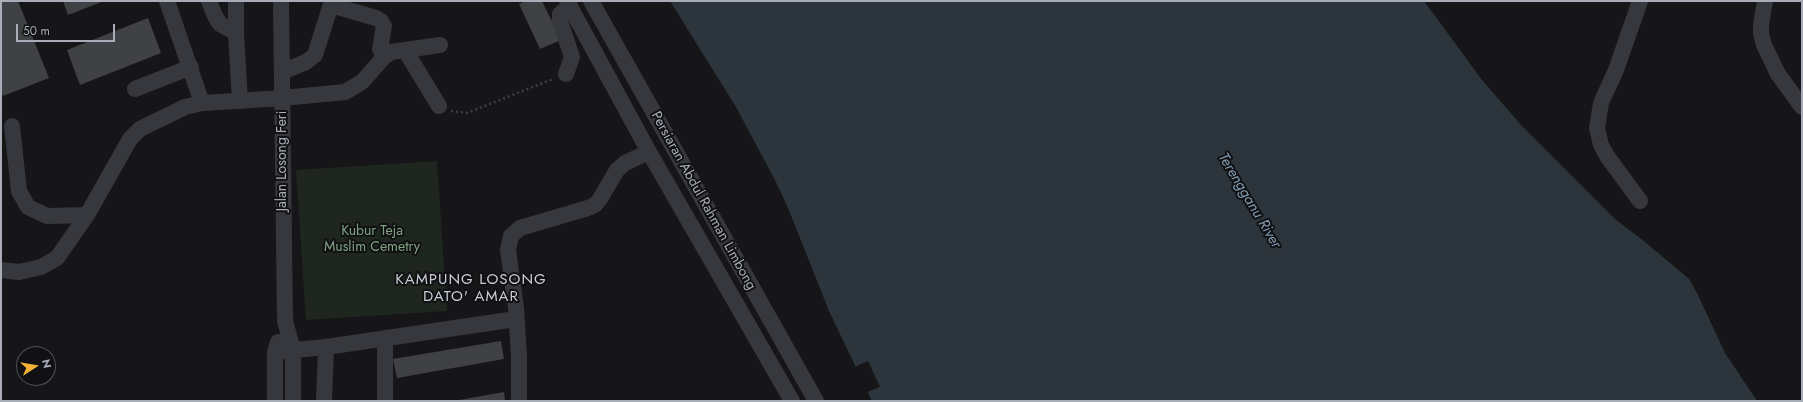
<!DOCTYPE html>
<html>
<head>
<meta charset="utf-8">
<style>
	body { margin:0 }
	#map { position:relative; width:1803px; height:402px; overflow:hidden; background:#161618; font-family:Jost,sans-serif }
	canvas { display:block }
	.frame { position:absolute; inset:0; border:2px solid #a8adb8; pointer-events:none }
	.north { position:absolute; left:16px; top:346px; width:40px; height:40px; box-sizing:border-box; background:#111113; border:1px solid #4d4f55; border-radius:50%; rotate:78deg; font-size:11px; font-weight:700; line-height:16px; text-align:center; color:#a8adb8 }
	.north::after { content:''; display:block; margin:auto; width:14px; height:18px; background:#f2b134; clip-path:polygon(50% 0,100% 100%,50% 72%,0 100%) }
	.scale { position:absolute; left:16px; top:24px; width:99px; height:18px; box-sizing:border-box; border:2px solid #a8adb8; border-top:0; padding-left:5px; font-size:12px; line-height:14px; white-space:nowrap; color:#a8adb8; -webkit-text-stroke:3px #111113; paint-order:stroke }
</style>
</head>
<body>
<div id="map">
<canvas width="1803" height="402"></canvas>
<div class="frame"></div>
<div class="north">N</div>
<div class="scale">50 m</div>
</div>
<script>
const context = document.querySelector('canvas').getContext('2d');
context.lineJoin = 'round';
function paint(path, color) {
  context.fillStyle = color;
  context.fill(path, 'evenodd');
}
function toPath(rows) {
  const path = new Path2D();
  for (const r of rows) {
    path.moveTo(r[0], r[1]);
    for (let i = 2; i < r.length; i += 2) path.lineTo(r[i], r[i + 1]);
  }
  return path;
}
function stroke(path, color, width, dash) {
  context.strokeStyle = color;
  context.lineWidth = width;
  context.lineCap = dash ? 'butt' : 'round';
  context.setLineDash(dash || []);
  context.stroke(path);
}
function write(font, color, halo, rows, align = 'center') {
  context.font = font + ' Jost,sans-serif';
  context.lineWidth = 4;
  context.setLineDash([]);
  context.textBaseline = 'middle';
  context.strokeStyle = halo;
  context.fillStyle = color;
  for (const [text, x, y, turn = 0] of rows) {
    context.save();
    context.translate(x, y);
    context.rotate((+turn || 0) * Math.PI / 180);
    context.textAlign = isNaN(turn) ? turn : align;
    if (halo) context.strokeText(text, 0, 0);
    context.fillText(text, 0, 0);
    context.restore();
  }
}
const green = toPath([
	[437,161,447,311,306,320,296,170]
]);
const water = toPath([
	[670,1,1424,1,1482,80,1522,126,1615,219,1645,242,1689,279,1697,293,1725,353,1757,401,872,401,829,311,788,208,776,182,736,107]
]);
const pier = toPath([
	[868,361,880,387,867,392,855,367]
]);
const building = toPath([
	[1,1,18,1,49,78,3,96,1,92],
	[63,1,104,1,68,15],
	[526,1,542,1,561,40,540,49,519,4],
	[148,18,161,53,80,85,67,50],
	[501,341,504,359,397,378,393,359],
	[504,392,505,401,459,401,459,400]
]);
const path = toPath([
	[451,111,467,113,553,79]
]);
const minor = toPath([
	[167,1,202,103],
	[209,1,215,16,220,24,236,33,240,101],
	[236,1,236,33],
	[281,1,285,321,293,350,293,401],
	[567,1,649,152,792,401],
	[591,1,816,401],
	[1640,1,1616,70,1601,103,1597,128,1601,145,1607,156,1640,201],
	[1765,1,1761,25,1761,34,1764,45,1778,74,1802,107],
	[331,5,376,18,381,21,384,26,380,49,384,57],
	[405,50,439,106],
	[282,72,306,62,315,55,332,1],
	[566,74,572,57,560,21,560,14,570,6],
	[135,89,191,67],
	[12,126,19,191,28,207,47,216,87,215],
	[1,270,19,272,41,267,57,258,87,215,130,139,140,129,185,107,202,103,283,98,345,92,362,82,384,57,391,52,440,45],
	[385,338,385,401],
	[275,352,326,347,516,319],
	[275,401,275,352,278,342],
	[324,401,326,347],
	[519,401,519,358,516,308,508,250,511,236,520,228,588,208,595,205,600,199,617,170,625,163,649,152]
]);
const streetNames = [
	["Jalan Losong Feri",283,161,-90],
	["Persiaran Abdul Rahman Limbong",703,201,61]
];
const parkNames = [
	["Kubur Teja",372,232],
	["Muslim Cemetry",372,248]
];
const waterNames = [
	["Terengganu River",1249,201,59]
];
const neighbourhoodNames = [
	["KAMPUNG LOSONG",471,280],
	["DATO' AMAR",471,297]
];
paint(green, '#1e261f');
paint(water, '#2c353c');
paint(pier, '#161618');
paint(building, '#404145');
stroke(path, '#3d3f44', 2.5, [2, 3]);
stroke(minor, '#37383d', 16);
write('14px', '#a8adb8', '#111113', streetNames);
write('14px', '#7fa381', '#111113', parkNames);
write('italic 15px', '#7f9bb3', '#111113', waterNames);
context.letterSpacing = '1px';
write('15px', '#c9ccd4', '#111113', neighbourhoodNames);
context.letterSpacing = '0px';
</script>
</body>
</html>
